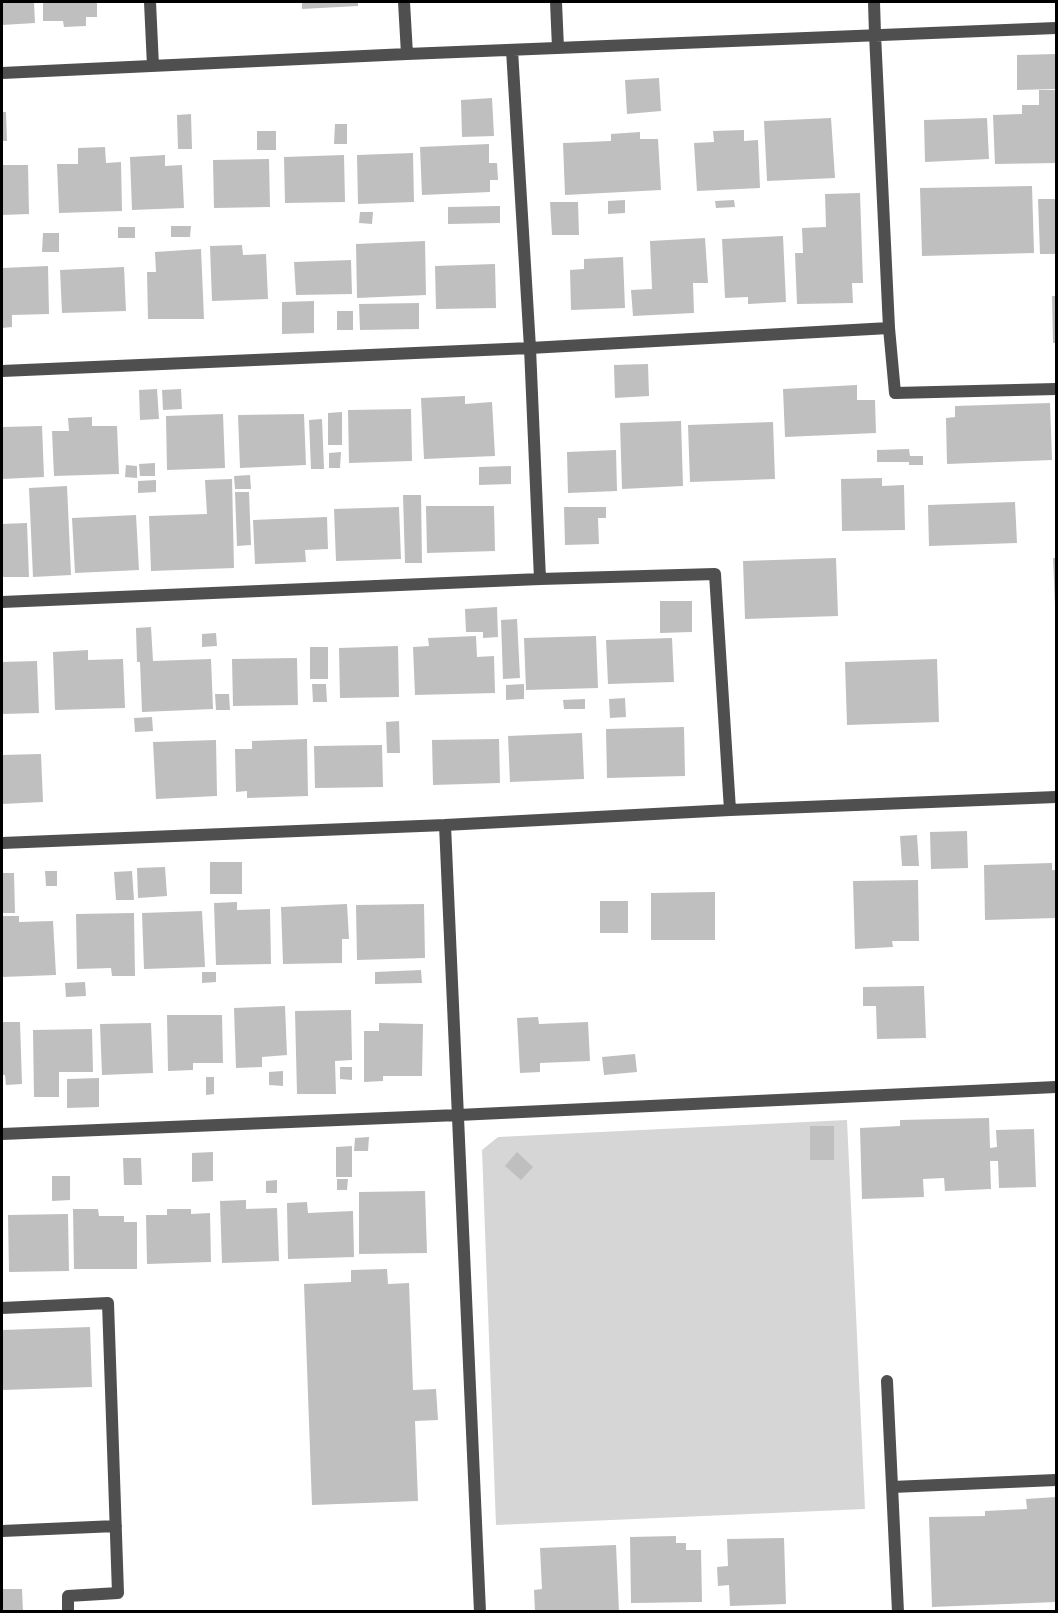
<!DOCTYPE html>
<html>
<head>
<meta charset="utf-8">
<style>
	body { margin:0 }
	#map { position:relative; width:1058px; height:1613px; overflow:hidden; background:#fff; font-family:Rubik,sans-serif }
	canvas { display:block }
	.frame { position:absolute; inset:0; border:3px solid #000; pointer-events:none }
</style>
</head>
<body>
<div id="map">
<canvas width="1058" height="1613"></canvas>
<div class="frame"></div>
</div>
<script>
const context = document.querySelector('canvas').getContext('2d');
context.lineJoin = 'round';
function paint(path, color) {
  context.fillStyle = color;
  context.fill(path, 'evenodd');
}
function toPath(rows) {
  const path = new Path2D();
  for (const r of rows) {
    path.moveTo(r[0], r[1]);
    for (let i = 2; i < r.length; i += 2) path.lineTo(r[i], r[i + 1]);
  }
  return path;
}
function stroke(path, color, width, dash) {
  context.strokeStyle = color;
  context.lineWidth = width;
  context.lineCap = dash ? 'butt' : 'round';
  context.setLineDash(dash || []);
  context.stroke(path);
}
const green = toPath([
	[847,1120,865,1509,496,1525,482,1150,498,1137]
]);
const building = toPath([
	[2,2,34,2,35,23,2,25],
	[43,2,97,2,97,17,86,17,86,26,64,27,63,21,43,21],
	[302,2,358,2,358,6,302,9],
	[1056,54,1056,89,1017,90,1017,55],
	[659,78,661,111,627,114,625,80],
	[1039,90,1056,90,1056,163,995,164,993,115,1022,114,1022,105,1039,105],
	[492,98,494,136,462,137,461,100],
	[2,112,6,112,7,141,2,141],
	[191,114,192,149,178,149,177,115],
	[831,118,835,178,767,181,764,121],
	[987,118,989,159,925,162,924,120],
	[335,124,347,124,347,144,334,144],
	[744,130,744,141,758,140,760,188,697,191,694,143,714,142,713,131],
	[257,131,276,131,276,150,257,150],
	[640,132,640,139,658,139,661,190,565,195,563,143,611,141,611,134],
	[489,144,489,163,497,163,498,180,490,180,490,192,422,195,420,147],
	[105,147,106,163,121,162,122,211,59,213,57,164,78,164,78,148],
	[413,153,414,202,358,204,357,155],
	[165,155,165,166,182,165,184,208,132,210,130,157],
	[344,155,345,202,285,203,284,157],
	[269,159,270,207,214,208,213,160],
	[2,165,28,165,29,214,2,215],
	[1032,186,1034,253,922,256,920,188],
	[860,193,863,283,852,283,853,303,797,304,795,253,803,253,802,228,826,227,825,194],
	[1038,199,1056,199,1056,254,1040,254],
	[625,200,625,213,608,214,608,201],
	[734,200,735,207,716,208,715,201],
	[550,202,578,202,579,235,552,235],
	[500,206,500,223,448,224,448,207],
	[360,212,373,212,372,224,359,223],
	[171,226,191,226,190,237,171,237],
	[118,227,135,227,135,238,118,238],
	[43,233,59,233,59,252,42,252],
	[783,236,786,302,748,304,748,297,725,298,722,239],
	[705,238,708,283,693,283,694,313,633,316,631,290,652,289,650,241],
	[425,241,426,295,357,298,356,244],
	[242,245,243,255,266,254,268,299,212,301,210,246],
	[201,249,204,319,148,319,147,272,156,272,155,252],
	[623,257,625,308,571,310,570,270,584,269,584,259],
	[351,260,352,294,296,295,294,262],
	[495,264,496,308,436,309,435,266],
	[48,266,49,314,12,315,12,327,2,328,2,268],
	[124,267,126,311,62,313,60,270],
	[1052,296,1056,296,1056,343,1053,343],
	[314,301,314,333,282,334,282,302],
	[419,303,419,329,360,330,359,304],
	[337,311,353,311,353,330,337,330],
	[648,364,649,396,615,398,614,365],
	[857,385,857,400,875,400,876,433,785,437,783,389],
	[157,389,159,419,140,420,139,390],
	[181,389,182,409,163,410,162,390],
	[465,396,465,404,492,402,495,456,424,459,421,398],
	[1050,403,1052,460,947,464,946,418,955,417,955,406],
	[411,409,412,461,349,463,348,410],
	[342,412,342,445,328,445,328,413],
	[223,414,225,468,167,470,166,416],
	[304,414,306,465,240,468,238,415],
	[92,417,92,426,117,426,119,474,54,476,52,431,69,431,68,418],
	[322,419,324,469,311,469,309,420],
	[681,421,683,486,622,489,620,423],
	[773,422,775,479,690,482,688,425],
	[42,426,44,477,2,479,2,427],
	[909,449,910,456,923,456,923,465,909,465,909,462,877,462,877,450],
	[616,450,617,491,568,493,567,452],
	[341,452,340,468,329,468,329,453],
	[155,463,155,476,140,476,139,464],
	[126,465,137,466,137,478,125,477],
	[511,466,511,484,479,485,479,467],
	[250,475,251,489,235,489,234,476],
	[882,478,882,486,904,485,905,530,842,531,841,479],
	[232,479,234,568,151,571,149,516,207,514,205,480],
	[156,480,156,492,138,493,138,481],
	[67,486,71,575,33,577,29,488],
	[235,492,249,492,251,545,237,546],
	[403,495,421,495,422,563,405,563],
	[1015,502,1017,543,929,546,928,505],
	[426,506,494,506,495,551,427,553],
	[399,507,401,559,336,561,334,509],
	[564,507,606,507,606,518,598,518,599,544,565,545],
	[136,515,139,570,75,573,72,518],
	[327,517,328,549,305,550,306,562,255,564,253,520],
	[27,523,29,577,2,577,2,524],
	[836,558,838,616,745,619,743,561],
	[1053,558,1056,558,1056,605,1055,605],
	[660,601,692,601,692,632,660,633],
	[497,607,498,637,483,638,483,632,466,632,465,609],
	[517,619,520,678,503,679,501,620],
	[151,627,153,661,211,659,213,709,142,712,140,662,137,662,136,628],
	[216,633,217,646,202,647,202,634],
	[476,636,477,657,494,656,495,693,415,695,413,647,429,646,428,638],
	[596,636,598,688,526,690,524,638],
	[672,638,674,682,608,684,606,640],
	[398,646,399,697,340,698,339,648],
	[310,647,328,647,328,679,310,679],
	[88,650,88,660,123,659,125,708,55,710,53,652],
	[297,658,298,705,233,706,232,659],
	[937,659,939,722,847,725,845,662],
	[37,661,39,713,2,714,2,662],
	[312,684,326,684,327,702,313,702],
	[524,684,524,699,506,700,506,685],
	[215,694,229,694,230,710,216,710],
	[625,698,626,717,610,718,609,699],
	[585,699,585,709,564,709,563,700],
	[152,717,153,731,135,732,134,718],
	[399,721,400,753,387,753,386,722],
	[684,727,685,776,607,778,606,729],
	[582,733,584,779,510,782,508,736],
	[307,739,308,796,247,798,247,791,236,792,235,749,252,749,252,741],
	[499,739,500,783,433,785,432,740],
	[216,740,217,796,156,799,153,742],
	[382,745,383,787,315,788,314,746],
	[41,754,43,802,2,804,2,755],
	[967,831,968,868,931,869,930,832],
	[917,835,919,866,902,866,900,836],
	[210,862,242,862,242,894,210,894],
	[1052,863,1052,870,1056,870,1056,918,985,920,984,865],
	[165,867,167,896,138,898,137,868],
	[45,871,57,871,57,886,46,886],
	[132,871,134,900,116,900,114,872],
	[2,873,14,873,15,913,2,913],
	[918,880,919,941,892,941,893,947,855,949,853,881],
	[715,892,715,940,651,940,651,893],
	[600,901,628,901,628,933,600,933],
	[237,902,237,910,270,909,271,964,216,965,214,903],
	[347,904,349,939,342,939,342,963,283,964,281,907],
	[424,904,425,958,357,960,356,905],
	[202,911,205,967,144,969,142,913],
	[134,913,135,976,112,976,111,968,77,969,76,914],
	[2,916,19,916,19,922,53,921,56,975,2,977],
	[421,970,422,983,375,984,375,972],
	[202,972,216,972,216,982,202,983],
	[85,982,86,996,66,997,65,983],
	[924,986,926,1038,877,1039,876,1006,863,1006,863,987],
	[285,1006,287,1055,262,1057,262,1067,236,1068,234,1008],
	[351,1010,352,1060,335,1061,336,1094,297,1094,295,1011],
	[167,1015,222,1015,223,1063,193,1063,193,1070,168,1071],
	[538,1017,539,1024,588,1022,590,1061,540,1063,540,1072,520,1073,517,1018],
	[2,1022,20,1022,22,1084,6,1085,5,1075,2,1075],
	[151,1023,153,1073,102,1075,100,1024],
	[379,1023,423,1024,422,1076,383,1076,383,1081,364,1082,364,1031,379,1031],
	[92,1029,93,1072,59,1072,59,1097,34,1097,33,1030],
	[635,1054,637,1072,604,1075,602,1057],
	[340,1067,352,1067,352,1080,340,1079],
	[283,1071,283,1086,269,1085,269,1072],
	[206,1077,214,1077,214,1094,206,1095],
	[99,1078,99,1107,67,1108,67,1079],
	[989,1118,990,1148,997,1147,996,1130,1034,1129,1036,1187,999,1188,998,1161,990,1161,991,1189,945,1191,944,1178,923,1179,924,1197,862,1199,860,1128,900,1126,900,1120],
	[810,1126,834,1126,834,1160,810,1160],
	[369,1137,368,1151,354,1151,355,1138],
	[352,1146,352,1177,336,1177,336,1147],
	[213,1152,213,1181,192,1182,192,1153],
	[517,1152,533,1167,521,1180,505,1166],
	[123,1158,141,1158,142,1185,124,1185],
	[52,1176,70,1176,70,1200,52,1201],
	[337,1179,348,1179,347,1190,337,1190],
	[277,1180,277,1193,266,1193,266,1181],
	[425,1191,427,1253,359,1254,359,1192],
	[246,1200,246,1209,277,1208,279,1261,222,1263,220,1201],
	[307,1202,308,1213,353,1211,354,1257,288,1259,287,1203],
	[73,1209,98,1209,99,1216,124,1216,124,1222,137,1222,137,1269,74,1269],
	[167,1209,191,1209,191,1214,210,1213,211,1262,147,1264,146,1215,167,1215],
	[68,1214,69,1271,9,1272,8,1215],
	[387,1269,388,1284,409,1283,413,1390,436,1389,438,1420,415,1421,418,1501,312,1505,304,1284,351,1282,351,1270],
	[90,1327,92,1387,2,1390,2,1330],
	[1056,1497,1056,1602,932,1607,929,1517,985,1516,985,1511,1027,1509,1026,1499],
	[676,1536,676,1543,686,1543,686,1550,701,1550,702,1602,631,1603,630,1537],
	[784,1538,786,1604,730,1606,729,1585,718,1586,717,1567,728,1566,727,1539],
	[616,1545,619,1612,535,1612,534,1590,542,1589,540,1548],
	[2,1589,22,1589,23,1612,2,1612]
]);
const service = toPath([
	[874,2,875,34],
	[889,328,895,393,1056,389],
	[2,1308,108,1303,118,1593,68,1596,68,1612],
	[887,1381,898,1612],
	[892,1487,1056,1480],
	[2,1531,116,1526]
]);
const minor = toPath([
	[150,2,153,66],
	[404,2,407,54],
	[556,2,558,48],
	[512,50,530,348,540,579],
	[2,73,407,54,1056,28],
	[2,371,530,348,889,328,875,34],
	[2,602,540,579,715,574,730,810],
	[445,825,480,1612],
	[2,843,445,825,730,810,1056,797],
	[2,1134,458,1115,1056,1087]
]);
paint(green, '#d6d6d6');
paint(building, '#bfbfbf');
stroke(service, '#4f4f4f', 12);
stroke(minor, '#4f4f4f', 12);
</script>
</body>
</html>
